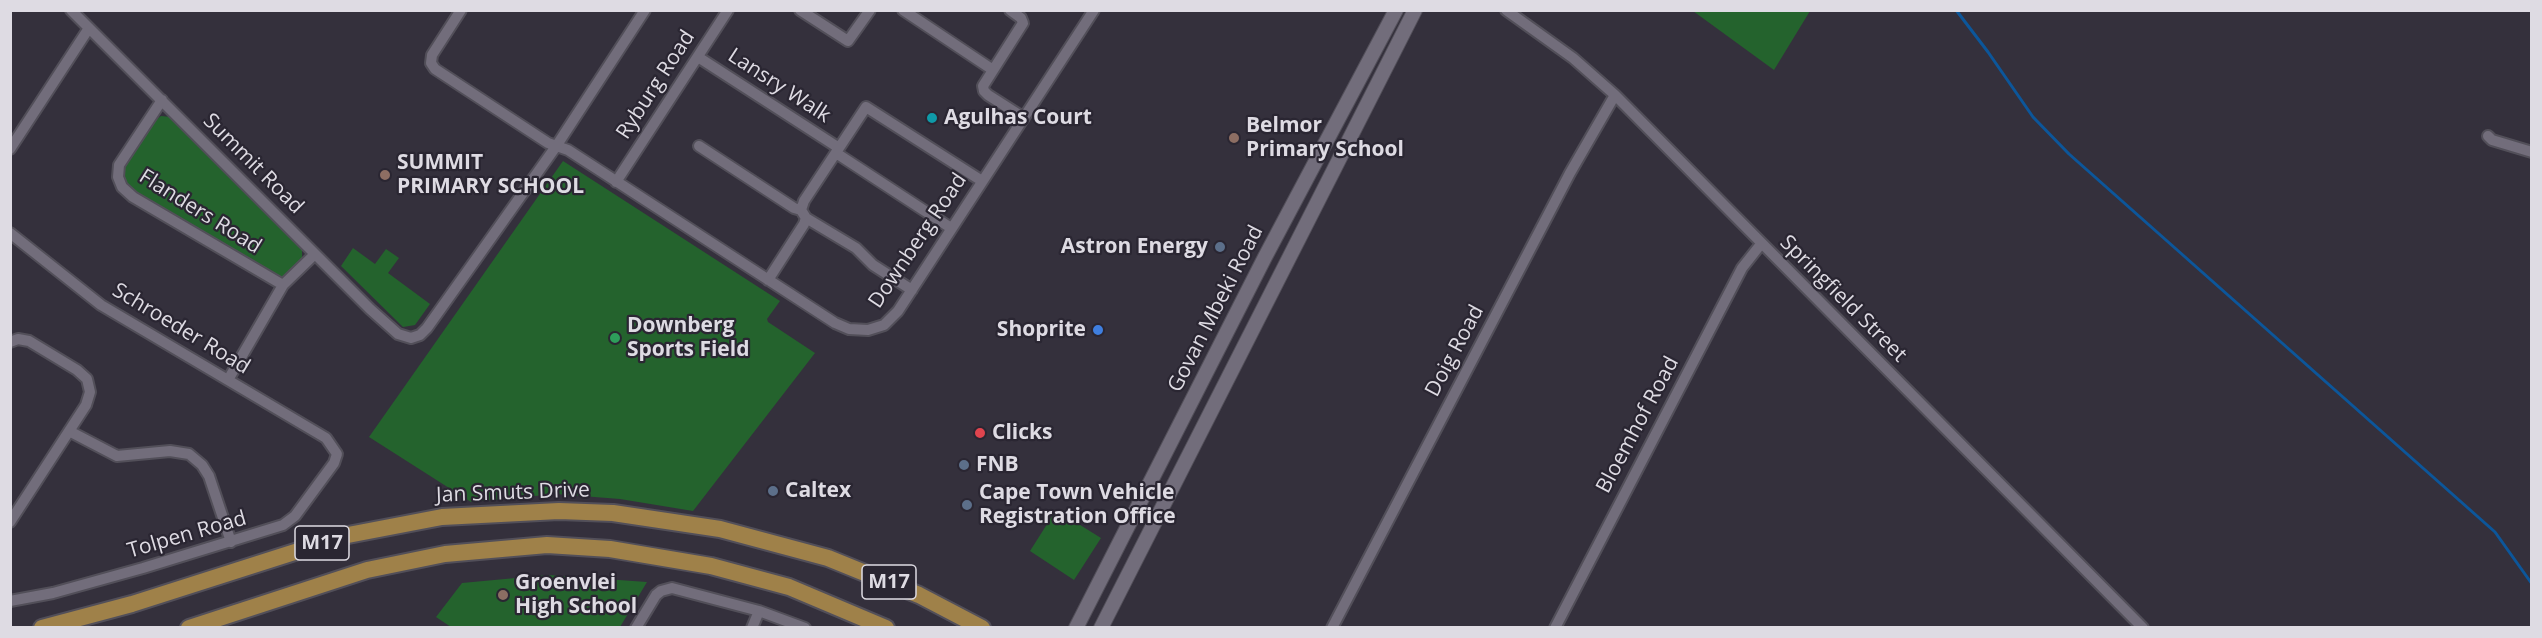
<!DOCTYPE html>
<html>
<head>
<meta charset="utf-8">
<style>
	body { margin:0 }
	#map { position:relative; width:2542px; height:638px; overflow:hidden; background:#34303c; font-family:"Open Sans",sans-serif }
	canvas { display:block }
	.frame { position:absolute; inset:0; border:12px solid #dedbe3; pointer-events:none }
</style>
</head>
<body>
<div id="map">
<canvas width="2542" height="638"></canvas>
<div class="frame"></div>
</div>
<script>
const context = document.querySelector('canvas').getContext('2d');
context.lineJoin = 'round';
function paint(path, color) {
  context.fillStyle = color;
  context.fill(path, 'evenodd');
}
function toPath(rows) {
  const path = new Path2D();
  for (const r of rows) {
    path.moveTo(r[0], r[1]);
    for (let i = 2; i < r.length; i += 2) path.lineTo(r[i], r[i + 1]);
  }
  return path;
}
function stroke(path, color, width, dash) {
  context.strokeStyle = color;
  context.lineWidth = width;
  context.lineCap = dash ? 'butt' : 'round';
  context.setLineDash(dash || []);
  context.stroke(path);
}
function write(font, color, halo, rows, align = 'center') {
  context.font = font + ' "Open Sans",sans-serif';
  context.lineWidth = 4.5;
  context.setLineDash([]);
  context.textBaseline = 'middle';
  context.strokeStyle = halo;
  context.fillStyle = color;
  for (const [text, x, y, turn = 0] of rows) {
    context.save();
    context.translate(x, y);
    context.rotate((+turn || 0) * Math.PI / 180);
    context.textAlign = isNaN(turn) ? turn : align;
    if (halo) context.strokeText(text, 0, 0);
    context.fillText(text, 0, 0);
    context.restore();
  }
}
const green = toPath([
	[1693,11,1810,11,1774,70],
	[161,116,171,117,302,248,302,261,285,277,278,277,128,188,122,177,124,168,153,122],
	[563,161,780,301,767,319,768,322,815,353,693,511,620,499,556,494,471,502,369,437],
	[353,248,375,264,386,249,399,258,388,273,430,304,415,325,403,327,341,266],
	[1056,510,1101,538,1074,580,1030,551],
	[548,575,647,582,620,627,451,627,436,617,462,583]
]);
const stream = toPath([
	[1956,10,1988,52,2033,117,2069,154,2495,532,2532,584]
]);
const minor = toPath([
	[71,10,370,309,398,334,411,338,420,335,427,328,474,262,557,145,645,10],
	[461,10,432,55,431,63,435,69,548,143,568,150,835,323,849,329,868,330,884,325,898,311,1094,10],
	[800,10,848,41,870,10],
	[903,10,993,70],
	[1010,10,1021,18,1023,23,983,86,984,91,988,95,1024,118],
	[1506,10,1573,58,1615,95,2143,628],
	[698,57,839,148],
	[162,100,119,165,118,177,122,187,133,197,283,285],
	[2488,136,2492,140,2532,152],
	[699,146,794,208,801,210],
	[10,149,89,28],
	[836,153,951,228],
	[616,182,728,10],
	[806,218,856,248,873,265,912,290],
	[10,233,101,305,326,438,337,454,334,463,295,516,283,525,143,568,53,593,10,601],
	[768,280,804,224,806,218,801,210,804,201,866,107,982,181],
	[10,342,18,339,29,341,77,370,87,379,90,392,86,405,10,522],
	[228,380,283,285,315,254],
	[69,431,117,456,170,451,189,454,202,465,209,476,231,542],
	[636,628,656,595,661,591,672,588,759,611,805,628],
	[752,628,759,611],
	[1332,628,1570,173,1615,95],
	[1555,628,1742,268,1761,244]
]);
const secondary = toPath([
	[1076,628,1265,257,1396,10],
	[1101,628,1415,10]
]);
const primary = toPath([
	[42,628,132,604,348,535,442,517,559,511,613,513,720,529,828,558,919,595,982,628],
	[189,628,367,570,445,554,547,545,610,549,711,566,789,587,886,628]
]);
const markers = [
	[932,118,6,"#0f9aa8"],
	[1234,138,6,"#8d6e63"],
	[385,175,6,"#8d6e63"],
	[1220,247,6,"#5c6f8a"],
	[1098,330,6,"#3f7fe0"],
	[615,338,6,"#2e9e5b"],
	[980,433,6,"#e0444e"],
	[964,465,6,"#5c6f8a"],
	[773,491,6,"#5c6f8a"],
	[967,505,6,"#5c6f8a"],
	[503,595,6,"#8d6e63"]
];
const shields = [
	[322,543,54],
	[889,582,54]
];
const shieldNames = [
	["M17",322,543],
	["M17",889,582]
];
const streetNames = [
	["Ryburg Road",656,85,-57],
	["Lansry Walk",779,86,33],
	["Summit Road",253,164,45],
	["Flanders Road",200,212,32],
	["Downberg Road",918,241,-56],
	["Springfield Street",1843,299,45],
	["Govan Mbeki Road",1216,309,-63],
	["Schroeder Road",181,329,31],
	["Doig Road",1455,351,-62],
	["Bloemhof Road",1638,425,-62],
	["Jan Smuts Drive",513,493,-2],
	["Tolpen Road",187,535,-16]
];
const poiNames = [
	["Agulhas Court",944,118],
	["Belmor",1246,126],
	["Primary School",1246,150],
	["SUMMIT",397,163],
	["PRIMARY SCHOOL",397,187],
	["Astron Energy",1208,247,"right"],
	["Downberg",627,326],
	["Sports Field",627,350],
	["Shoprite",1086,330,"right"],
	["Clicks",992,433],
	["FNB",976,465],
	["Caltex",785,491],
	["Cape Town Vehicle",979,493],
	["Registration Office",979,517],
	["Groenvlei",515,583],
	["High School",515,607]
];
paint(green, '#24632d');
stroke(stream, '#0c569a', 3);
stroke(minor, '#524f59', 14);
stroke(secondary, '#524f59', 16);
stroke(primary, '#524f59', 20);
stroke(minor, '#726d7b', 10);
stroke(secondary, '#726d7b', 14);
stroke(primary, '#9f8149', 16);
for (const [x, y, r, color] of markers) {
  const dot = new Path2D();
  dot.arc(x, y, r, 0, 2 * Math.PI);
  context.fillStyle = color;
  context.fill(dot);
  stroke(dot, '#2a2632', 2);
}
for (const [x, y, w] of shields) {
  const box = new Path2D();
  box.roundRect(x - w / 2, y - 17, w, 34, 4.5);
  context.fillStyle = '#2a2632';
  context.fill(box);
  stroke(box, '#dedbe3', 1.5);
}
write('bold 20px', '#dedbe3', null, shieldNames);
write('21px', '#dedbe3', '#2a2632', streetNames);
write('bold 21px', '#dedbe3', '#2a2632', poiNames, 'left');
</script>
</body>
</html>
